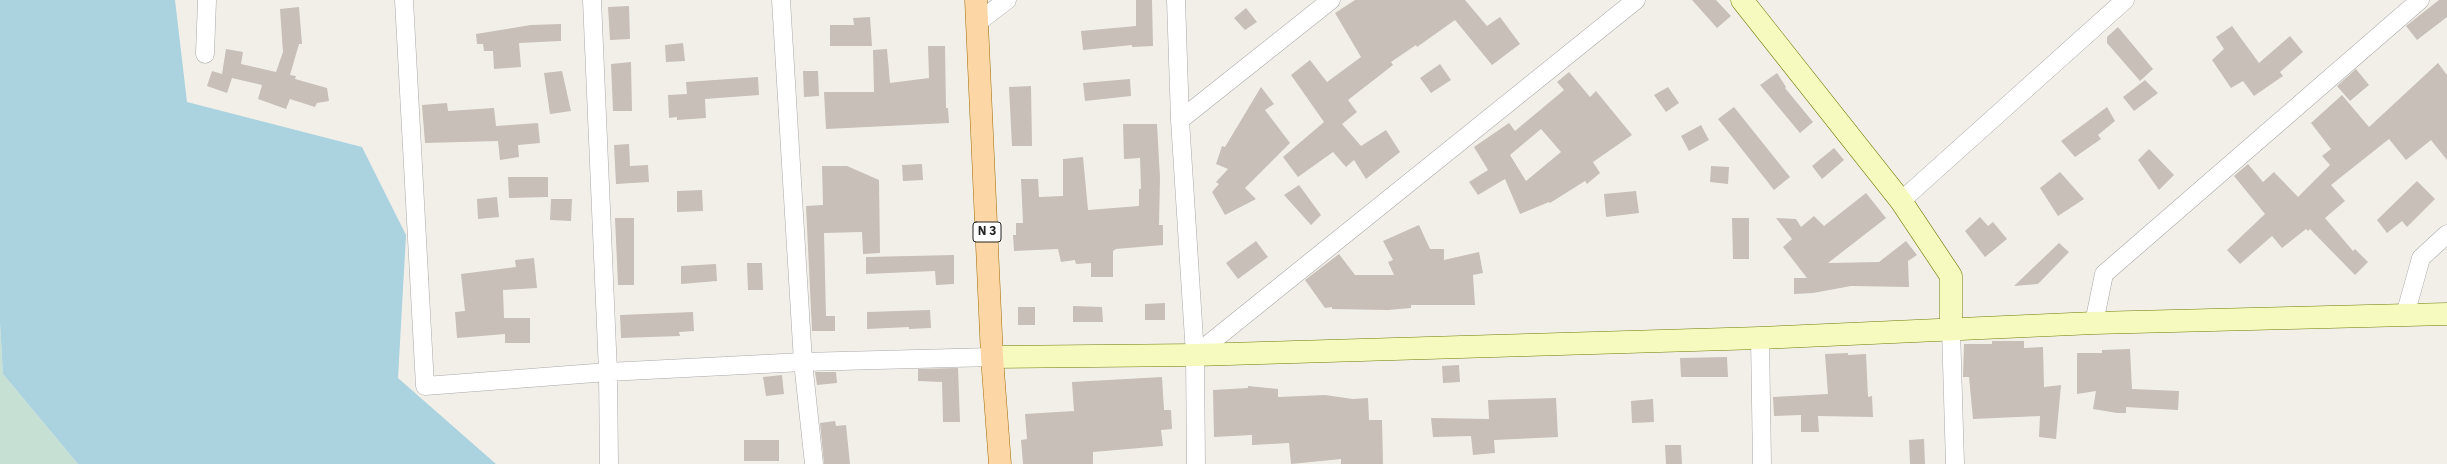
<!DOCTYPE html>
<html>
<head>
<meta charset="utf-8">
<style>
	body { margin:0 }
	canvas { display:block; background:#f2efe9 }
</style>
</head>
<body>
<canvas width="2447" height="464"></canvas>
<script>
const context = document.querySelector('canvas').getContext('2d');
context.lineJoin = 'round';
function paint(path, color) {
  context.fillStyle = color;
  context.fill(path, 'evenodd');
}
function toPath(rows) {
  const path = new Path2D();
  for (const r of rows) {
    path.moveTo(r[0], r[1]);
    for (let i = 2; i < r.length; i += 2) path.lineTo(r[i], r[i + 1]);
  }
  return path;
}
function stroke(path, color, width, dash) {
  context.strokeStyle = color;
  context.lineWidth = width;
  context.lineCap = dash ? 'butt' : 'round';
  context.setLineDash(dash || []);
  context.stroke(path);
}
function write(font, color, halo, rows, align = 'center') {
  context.font = font + ' "IBM Plex Sans",sans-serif';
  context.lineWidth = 4;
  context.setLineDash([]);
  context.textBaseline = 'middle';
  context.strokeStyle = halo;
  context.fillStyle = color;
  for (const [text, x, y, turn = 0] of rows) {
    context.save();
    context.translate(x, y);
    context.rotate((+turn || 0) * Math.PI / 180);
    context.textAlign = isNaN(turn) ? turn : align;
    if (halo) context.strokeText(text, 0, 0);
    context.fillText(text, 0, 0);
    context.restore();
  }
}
const wetland = toPath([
	[0,323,3,374,78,464,0,464]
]);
const water = toPath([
	[0,0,175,0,187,102,362,147,406,235,398,378,496,464,78,464,3,374,0,323]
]);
const building = toPath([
	[1136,0,1152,0,1153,46,1132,47,1132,45,1083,50,1081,31,1136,26],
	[1355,0,1465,0,1487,26,1500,17,1520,44,1492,65,1455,20,1417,47,1416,45,1391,62,1393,65,1348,100,1357,112,1342,124,1361,146,1386,130,1400,152,1366,179,1354,160,1346,167,1333,152,1298,177,1283,157,1324,122,1291,75,1310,60,1327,82,1361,57,1335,13],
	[1692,0,1716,0,1731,16,1717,28],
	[2439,0,2447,0,2447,17,2417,40,2406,26],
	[629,6,630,39,610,40,608,7],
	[299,7,302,44,299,44,290,75,296,76,295,79,327,88,329,101,317,103,315,107,290,99,286,109,258,99,262,85,232,78,227,93,207,86,212,71,222,74,226,49,243,52,241,64,276,72,283,52,280,9],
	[1246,8,1257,22,1245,30,1234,18],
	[870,17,872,46,830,46,830,25,854,25,853,18],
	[561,24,561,41,519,43,521,67,494,69,493,51,484,51,483,44,477,44,476,34,531,25],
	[2232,26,2259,63,2290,36,2303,52,2280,72,2283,76,2254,96,2243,81,2231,88,2212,60,2224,49,2216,37],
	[2118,27,2153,69,2140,81,2107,43,2107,37],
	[683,43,685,61,666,62,665,45],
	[928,46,945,46,946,108,948,108,949,123,826,129,824,92,874,92,873,50,887,49,890,83,929,78],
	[631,62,632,111,613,111,611,64],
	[2438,63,2447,75,2447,160,2431,140,2406,160,2389,139,2331,185,2345,201,2325,218,2353,251,2355,249,2368,262,2355,275,2310,229,2308,231,2306,229,2282,248,2272,236,2240,264,2227,250,2265,214,2234,176,2248,164,2263,182,2274,172,2298,197,2330,165,2322,156,2331,149,2311,123,2342,95,2369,127],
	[1440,64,1451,80,1431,93,1420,78],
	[2356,69,2369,85,2350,101,2337,86],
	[562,71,571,111,550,114,544,73],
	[803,71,818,71,819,96,804,97],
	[1569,72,1590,97,1596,91,1632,135,1593,162,1600,173,1587,184,1585,181,1550,203,1549,202,1520,214,1505,179,1478,195,1469,182,1488,170,1474,147,1509,123,1515,131,1564,90,1557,82],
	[1541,129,1561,152,1526,181,1510,155],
	[1777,73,1786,87,1785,88,1813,122,1800,133,1760,85],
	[758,77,759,95,705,99,706,118,677,120,677,117,669,118,668,95,687,94,686,82],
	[1130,79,1131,96,1085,101,1083,83],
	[2145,80,2158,93,2134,111,2123,97],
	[1031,86,1032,146,1012,146,1009,87],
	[1261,87,1274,104,1265,110,1290,143,1245,188,1256,199,1225,215,1212,192,1219,184,1216,182,1228,169,1216,164,1222,146,1225,147],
	[1668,87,1679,103,1666,112,1654,95],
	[447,103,448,111,494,108,496,126,538,123,540,143,518,145,519,157,500,160,498,141,425,143,422,105],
	[1734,107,1790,177,1774,190,1718,119],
	[2107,107,2115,121,2098,135,2101,139,2075,157,2061,141],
	[1123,124,1157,124,1160,178,1159,225,1163,225,1163,245,1116,249,1113,251,1113,277,1091,277,1091,263,1076,264,1075,260,1061,262,1058,249,1014,251,1013,235,1016,235,1016,223,1023,223,1021,179,1038,179,1039,197,1063,196,1063,159,1083,157,1088,210,1139,206,1139,189,1141,189,1140,158,1124,159],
	[1701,125,1709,140,1689,151,1681,136],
	[629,144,630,166,648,165,649,182,616,184,614,145],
	[1834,148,1844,160,1822,179,1812,166],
	[2149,149,2174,175,2159,190,2138,160],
	[922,164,923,180,903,181,902,165],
	[822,166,847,166,879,180,880,253,863,254,862,232,824,233,826,316,835,316,835,331,812,331,806,206,823,205],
	[1711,166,1729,167,1728,184,1710,182],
	[2060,172,2084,199,2058,216,2040,188],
	[508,177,548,177,548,197,509,198],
	[2417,181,2435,199,2407,227,2402,221,2387,233,2377,220],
	[1299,185,1321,215,1311,225,1284,195],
	[702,190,703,211,677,212,677,191],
	[1636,191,1639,213,1606,217,1604,194],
	[1866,193,1886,218,1828,263,1879,262,1906,241,1917,255,1908,261,1909,287,1851,286,1813,293,1794,294,1794,278,1807,278,1783,247,1792,239,1776,218,1796,219,1801,227,1814,216,1824,226],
	[497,197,499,217,478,219,477,199],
	[551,199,572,199,571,221,550,220],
	[1980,217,1988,226,1993,222,2007,239,1985,257,1965,231],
	[615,218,634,218,634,285,618,285],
	[1732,218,1749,218,1749,259,1733,259],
	[1419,225,1430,249,1444,249,1444,260,1479,252,1483,273,1473,275,1475,305,1411,305,1411,308,1388,310,1332,309,1332,307,1325,308,1305,280,1339,254,1355,275,1394,275,1388,262,1393,260,1383,241],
	[1256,241,1268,257,1238,279,1226,263],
	[2059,243,2069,252,2038,284,2014,286],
	[954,255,954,284,936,285,935,271,866,274,866,257],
	[534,258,537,288,503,290,504,318,530,318,530,343,505,343,505,334,457,338,455,312,465,311,461,274,516,267,515,260],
	[747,263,762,263,763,290,748,290],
	[716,264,717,281,681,284,681,266],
	[1165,303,1165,320,1145,320,1145,304],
	[1073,306,1102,307,1103,322,1073,322],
	[1018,307,1035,307,1035,325,1018,325],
	[930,310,931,328,909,329,909,327,867,329,867,312],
	[693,312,694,331,679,332,680,336,621,338,620,315],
	[1992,341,2024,341,2024,348,2043,347,2044,387,2061,385,2056,439,2039,437,2040,416,1973,419,1969,377,1963,377,1964,344,1992,344],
	[2130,349,2132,389,2179,391,2178,410,2126,407,2126,413,2117,413,2093,409,2096,391,2077,394,2077,353,2102,353,2102,350],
	[1848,353,1848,355,1866,354,1868,397,1872,396,1873,417,1818,416,1819,432,1801,432,1801,415,1774,416,1773,397,1828,394,1825,354],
	[1727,357,1728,377,1681,377,1680,358],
	[1459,365,1460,382,1443,383,1442,366],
	[958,368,960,422,943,422,942,382,918,381,918,369],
	[815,372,836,372,837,383,817,385],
	[782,375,784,394,766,396,763,377],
	[1162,377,1164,410,1171,410,1172,429,1161,430,1163,446,1093,452,1093,464,1023,464,1021,440,1027,439,1025,414,1074,411,1072,382],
	[1248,386,1278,389,1278,397,1325,395,1353,399,1368,398,1369,420,1382,420,1383,464,1341,464,1341,459,1291,464,1289,443,1252,445,1252,435,1214,437,1213,390,1248,388],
	[1556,398,1558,437,1494,440,1495,453,1473,455,1471,436,1433,437,1431,418,1489,419,1488,400],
	[1653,399,1654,422,1632,423,1631,401],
	[835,421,836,426,846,425,850,464,824,464,820,423],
	[1924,439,1925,464,1910,464,1909,440],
	[744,440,779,440,779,461,744,461],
	[1665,445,1681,445,1682,464,1666,464]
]);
const street = toPath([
	[404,0,425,386,608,372,803,362,992,357],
	[592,0,608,372,609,464],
	[781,0,803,362,814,464],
	[1176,0,1180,120,1195,355,1196,464],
	[977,23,1007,0],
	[205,54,207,0],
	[1180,120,1331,0],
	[1901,201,2125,0],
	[2405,315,2421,258,2447,234],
	[2094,323,2104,274,2420,0],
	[1951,329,1955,464],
	[1760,338,1762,464],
	[1195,355,1636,0]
]);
const secondary = toPath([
	[1742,0,1901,201,1951,276,1951,329],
	[992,357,1195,355,1760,338,2094,323,2447,314]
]);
const primary = toPath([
	[976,0,992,357,1000,464]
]);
const shields = [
	[987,232,28]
];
const shieldNames = [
	["N 3",987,232]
];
paint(wetland, '#c6e0d4');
paint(water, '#aad3df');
paint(building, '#c7bfb8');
stroke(street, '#a9a9a9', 19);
stroke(secondary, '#707d05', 23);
stroke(primary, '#a06b00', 23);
stroke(street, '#fff', 18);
stroke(secondary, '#f7fabf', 22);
stroke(primary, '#fcd6a4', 22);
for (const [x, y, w] of shields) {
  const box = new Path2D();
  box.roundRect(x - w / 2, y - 10, w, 20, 3);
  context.fillStyle = '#fff';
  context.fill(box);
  stroke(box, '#222', 1);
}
write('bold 12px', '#222', null, shieldNames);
</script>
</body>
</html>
